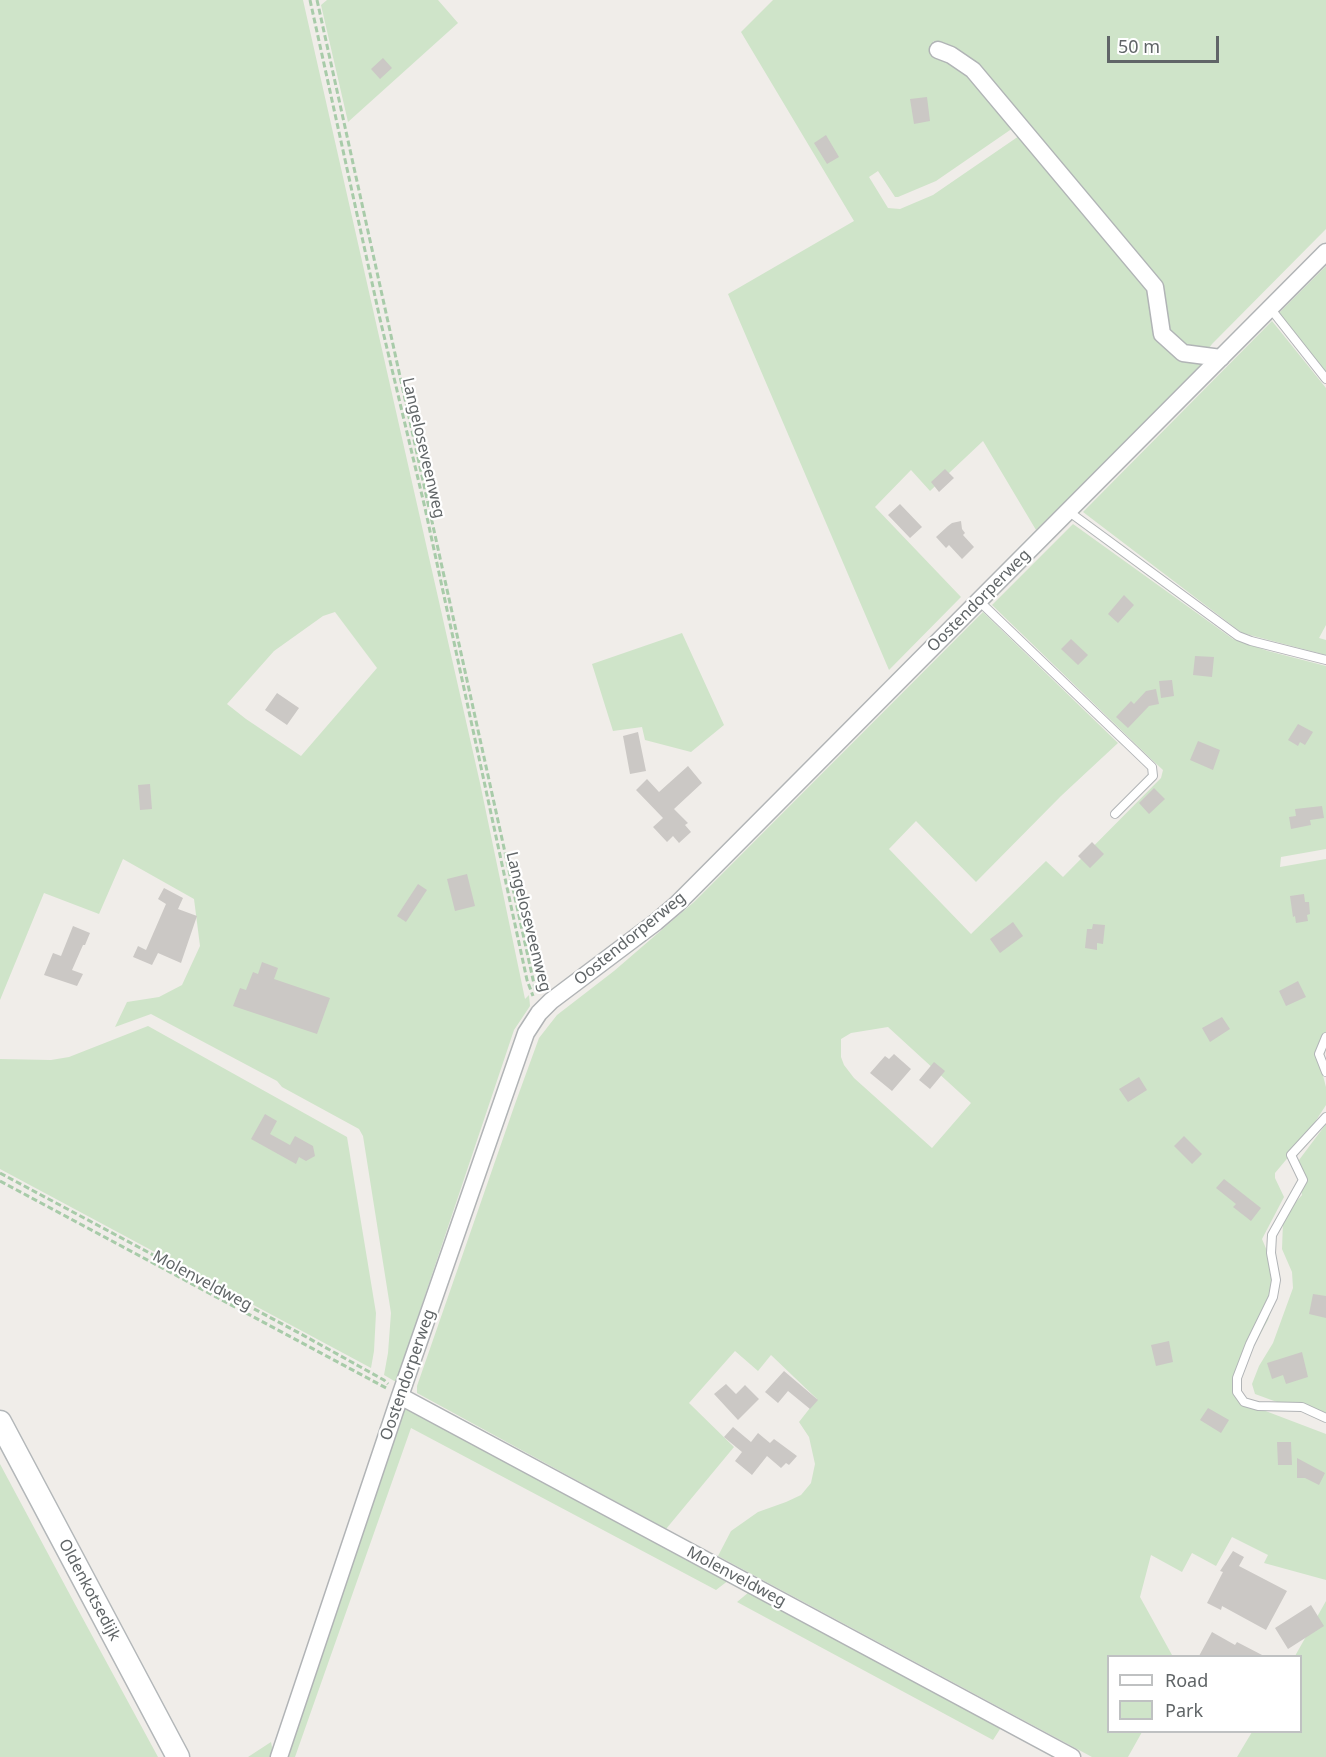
<!DOCTYPE html>
<html>
<head>
<meta charset="utf-8">
<style>
	body { margin:0 }
	#map { position:relative; width:1326px; height:1757px; overflow:hidden; background:#f0ede9; font-family:"Noto Sans",sans-serif }
	canvas { display:block }
	.legend { position:absolute; left:1107px; top:1655px; width:195px; height:78px; box-sizing:border-box; background:#fff; border:2px solid #bfc1c2; margin:0; padding:8px 10px; list-style:none; font-size:18px; color:#606567 }
	.legend li { display:flex; align-items:center; gap:12px; height:30px }
	.legend b { width:30px; border:2px solid #bfc1c2 }
	.scale { position:absolute; left:1107px; top:36px; width:112px; height:27px; box-sizing:border-box; border:3px solid #606567; border-top:0; padding-left:8px; font-size:18px; line-height:21px; white-space:nowrap; color:#606567; -webkit-text-stroke:4px #fff; paint-order:stroke }
</style>
</head>
<body>
<div id="map">
<canvas width="1326" height="1757"></canvas>
<ul class="legend">
<li><b style="height:8px;background:#fff"></b>Road</li>
<li><b style="height:16px;background:#cfe4c9"></b>Park</li>
</ul>
<div class="scale">50 m</div>
</div>
<script>
const context = document.querySelector('canvas').getContext('2d');
context.lineJoin = 'round';
function paint(path, color) {
  context.fillStyle = color;
  context.fill(path, 'evenodd');
}
function toPath(rows) {
  const path = new Path2D();
  for (const r of rows) {
    path.moveTo(r[0], r[1]);
    for (let i = 2; i < r.length; i += 2) path.lineTo(r[i], r[i + 1]);
  }
  return path;
}
function stroke(path, color, width, dash) {
  context.strokeStyle = color;
  context.lineWidth = width;
  context.lineCap = dash ? 'butt' : 'round';
  context.setLineDash(dash || []);
  context.stroke(path);
}
function write(font, color, halo, rows, align = 'center') {
  context.font = font + ' "Noto Sans",sans-serif';
  context.lineWidth = 4.5;
  context.setLineDash([]);
  context.textBaseline = 'middle';
  context.strokeStyle = halo;
  context.fillStyle = color;
  for (const [text, x, y, turn = 0] of rows) {
    context.save();
    context.translate(x, y);
    context.rotate((+turn || 0) * Math.PI / 180);
    context.textAlign = isNaN(turn) ? turn : align;
    if (halo) context.strokeText(text, 0, 0);
    context.fillText(text, 0, 0);
    context.restore();
  }
}
const green = toPath([
	[0,0,303,0,480,783,525,999,529,995,530,1006,514,1030,396,1382,384,1375,388,1353,391,1313,363,1136,359,1129,282,1087,277,1081,151,1014,115,1027,127,1002,159,997,182,985,200,946,194,899,123,859,99,914,44,893,0,1000],
	[335,612,377,668,301,756,246,719,227,704,274,651,323,616],
	[327,0,438,0,458,23,348,122,321,5],
	[773,0,1326,0,1326,229,1212,344,1207,351,1178,344,1172,337,1168,331,1162,286,972,60,948,46,933,41,935,54,948,58,961,68,1013,128,936,181,898,197,895,197,878,171,869,177,888,208,900,209,933,195,1019,136,1148,290,1157,337,1164,347,1175,356,1207,364,1036,530,983,441,930,491,911,470,875,507,961,597,889,670,728,294,854,221,741,32],
	[1326,266,1326,372,1279,313],
	[1272,321,1326,388,1326,625,1319,638,1326,640,1326,655,1242,633,1083,512],
	[1073,524,1233,639,1268,651,1326,666,1326,849,1281,857,1280,867,1326,859,1326,1043,1322,1072,1326,1087,1326,1105,1306,1136,1275,1173,1275,1178,1284,1197,1262,1239,1280,1282,1268,1320,1246,1360,1240,1381,1241,1393,1255,1407,1326,1434,1326,1580,1264,1563,1268,1555,1232,1537,1216,1566,1192,1553,1182,1572,1151,1555,1140,1597,1172,1655,1175,1656,1108,1656,1108,1732,1142,1732,1128,1757,1092,1757,718,1556,731,1531,758,1512,786,1502,801,1495,811,1483,815,1464,809,1437,799,1422,817,1399,771,1355,758,1371,735,1351,689,1403,734,1447,666,1529,417,1393,417,1386,515,1104,539,1038,557,1015,614,971,694,902,983,612,1118,743,1061,796,976,882,916,821,889,849,971,934,1046,861,1063,877,1161,778,1163,770,1150,758,992,605],
	[888,1027,971,1103,932,1148,854,1078,844,1065,841,1057,841,1039,851,1033],
	[682,633,724,725,691,752,645,740,642,727,613,731,592,664],
	[148,1026,347,1137,376,1313,374,1351,371,1368,0,1169,0,1059,51,1060,69,1057],
	[1326,1124,1326,1420,1255,1394,1252,1384,1259,1366,1273,1343,1293,1288,1292,1272,1282,1249,1283,1222,1294,1204,1302,1195,1298,1176,1299,1160],
	[405,1406,729,1580,716,1590,411,1428,295,1757,285,1757],
	[0,1464,76,1606,158,1757,0,1757],
	[749,1592,1002,1726,993,1740,737,1602],
	[1326,1601,1326,1757,1237,1757,1252,1732,1300,1732,1300,1656,1295,1656],
	[271,1742,274,1757,248,1757]
]);
const building = toPath([
	[383,58,392,68,380,79,371,69],
	[927,97,930,121,914,124,910,99],
	[826,135,839,157,827,164,814,143],
	[945,469,954,478,939,492,931,482],
	[900,504,922,527,910,538,888,515],
	[961,521,962,529,965,533,963,535,974,547,962,559,949,545,946,548,936,537,948,526,952,523],
	[1124,595,1134,605,1118,623,1108,614],
	[1071,639,1088,655,1078,665,1061,649],
	[1195,656,1214,657,1212,677,1193,675],
	[1172,680,1174,696,1161,698,1159,681],
	[1156,689,1159,704,1149,706,1128,728,1116,717,1131,701,1134,704,1146,691],
	[277,693,299,708,287,725,265,710],
	[1298,724,1313,732,1305,745,1300,742,1298,746,1288,740],
	[638,732,646,771,630,774,623,736],
	[1198,741,1220,750,1213,770,1190,760],
	[688,766,702,783,674,809,688,823,685,825,691,832,679,843,673,836,667,842,653,827,663,818,636,790,647,779,659,792],
	[150,784,152,809,140,810,138,785],
	[1154,788,1165,799,1149,814,1139,803],
	[1322,806,1324,818,1310,820,1311,825,1291,829,1289,817,1296,816,1295,809],
	[1092,842,1104,854,1090,868,1078,856],
	[467,874,475,906,455,911,447,879],
	[418,884,427,890,406,922,397,916],
	[164,888,183,898,178,909,197,916,181,963,158,953,152,965,133,957,138,946,146,950,166,904,158,899],
	[1304,894,1305,902,1309,902,1310,914,1307,915,1308,921,1296,923,1295,916,1293,917,1290,896],
	[1013,922,1023,936,1000,953,990,939],
	[1093,924,1105,925,1103,944,1097,943,1097,950,1085,948,1087,929,1092,929],
	[73,926,90,933,85,945,83,945,72,970,83,974,77,986,44,975,53,953,61,956],
	[262,962,278,968,274,979,330,998,317,1034,233,1006,240,988,246,990,253,972,258,974],
	[1298,981,1306,997,1286,1006,1279,991],
	[1222,1017,1230,1029,1210,1042,1202,1028],
	[894,1054,911,1069,892,1091,870,1073,885,1056,889,1059],
	[934,1062,945,1071,930,1089,919,1080],
	[1139,1077,1147,1090,1128,1102,1119,1089],
	[265,1114,277,1121,270,1134,290,1145,295,1136,313,1146,315,1156,306,1161,299,1157,296,1164,251,1139],
	[1184,1136,1202,1154,1192,1164,1174,1146],
	[1224,1179,1261,1208,1251,1221,1233,1207,1236,1204,1216,1188],
	[1313,1294,1326,1296,1326,1318,1309,1314],
	[1169,1341,1173,1362,1156,1366,1151,1345],
	[1302,1352,1308,1377,1286,1384,1283,1375,1272,1379,1267,1363],
	[784,1371,818,1400,810,1409,788,1391,778,1403,765,1392],
	[726,1384,736,1394,745,1385,759,1399,738,1420,714,1394],
	[1208,1408,1229,1420,1221,1433,1200,1420],
	[733,1427,751,1442,758,1433,770,1443,774,1439,797,1456,789,1465,786,1463,781,1468,767,1456,752,1475,735,1461,742,1452,724,1437],
	[1277,1442,1291,1442,1292,1465,1278,1465],
	[1297,1458,1325,1473,1319,1485,1305,1478,1297,1478],
	[1233,1551,1244,1557,1239,1566,1287,1591,1266,1630,1222,1606,1221,1610,1207,1603,1223,1572,1220,1571],
	[1311,1605,1324,1626,1288,1649,1275,1628],
	[1212,1632,1235,1645,1237,1642,1264,1656,1199,1656]
]);
const path = toPath([
	[310,0,380,319,425,508,527,980,533,996],
	[317,0,536,993],
	[0,1173,301,1334,384,1380,388,1384],
	[0,1181,388,1389]
]);
const lane = toPath([
	[1270,308,1326,379],
	[1068,511,1238,636,1251,641,1326,660],
	[979,601,1152,767,1153,776,1115,814],
	[1326,1037,1319,1054,1326,1072],
	[1326,1117,1291,1155,1303,1180,1272,1235,1271,1253,1276,1280,1273,1297,1250,1344,1237,1378,1237,1392,1244,1402,1258,1406,1302,1407,1326,1418]
]);
const street = toPath([
	[938,50,951,55,973,70,1155,287,1162,334,1183,353,1221,358],
	[400,1396,1072,1757],
	[279,1757,400,1396,526,1033,539,1013,551,1001,656,922,677,904,1326,252]
]);
const secondary = toPath([
	[0,1422,178,1757]
]);
const streetNames = [
	["Langeloseveenweg",423,448,77],
	["Oostendorperweg",979,601,-45],
	["Langeloseveenweg",528,922,76],
	["Oostendorperweg",630,939,-39],
	["Molenveldweg",202,1281,28],
	["Oostendorperweg",408,1375,-71],
	["Molenveldweg",736,1577,28],
	["Oldenkotsedijk",89,1590,62]
];
paint(green, '#cfe4c9');
paint(building, '#cbc8c5');
stroke(lane, '#b1b4b6', 10);
stroke(street, '#b1b4b6', 19);
stroke(secondary, '#b3b7b9', 25);
stroke(path, '#a8cba9', 3, [6, 3]);
stroke(lane, '#fff', 8);
stroke(street, '#fff', 16);
stroke(secondary, '#fff', 22);
write('16px', '#606567', '#fff', streetNames);
</script>
</body>
</html>
